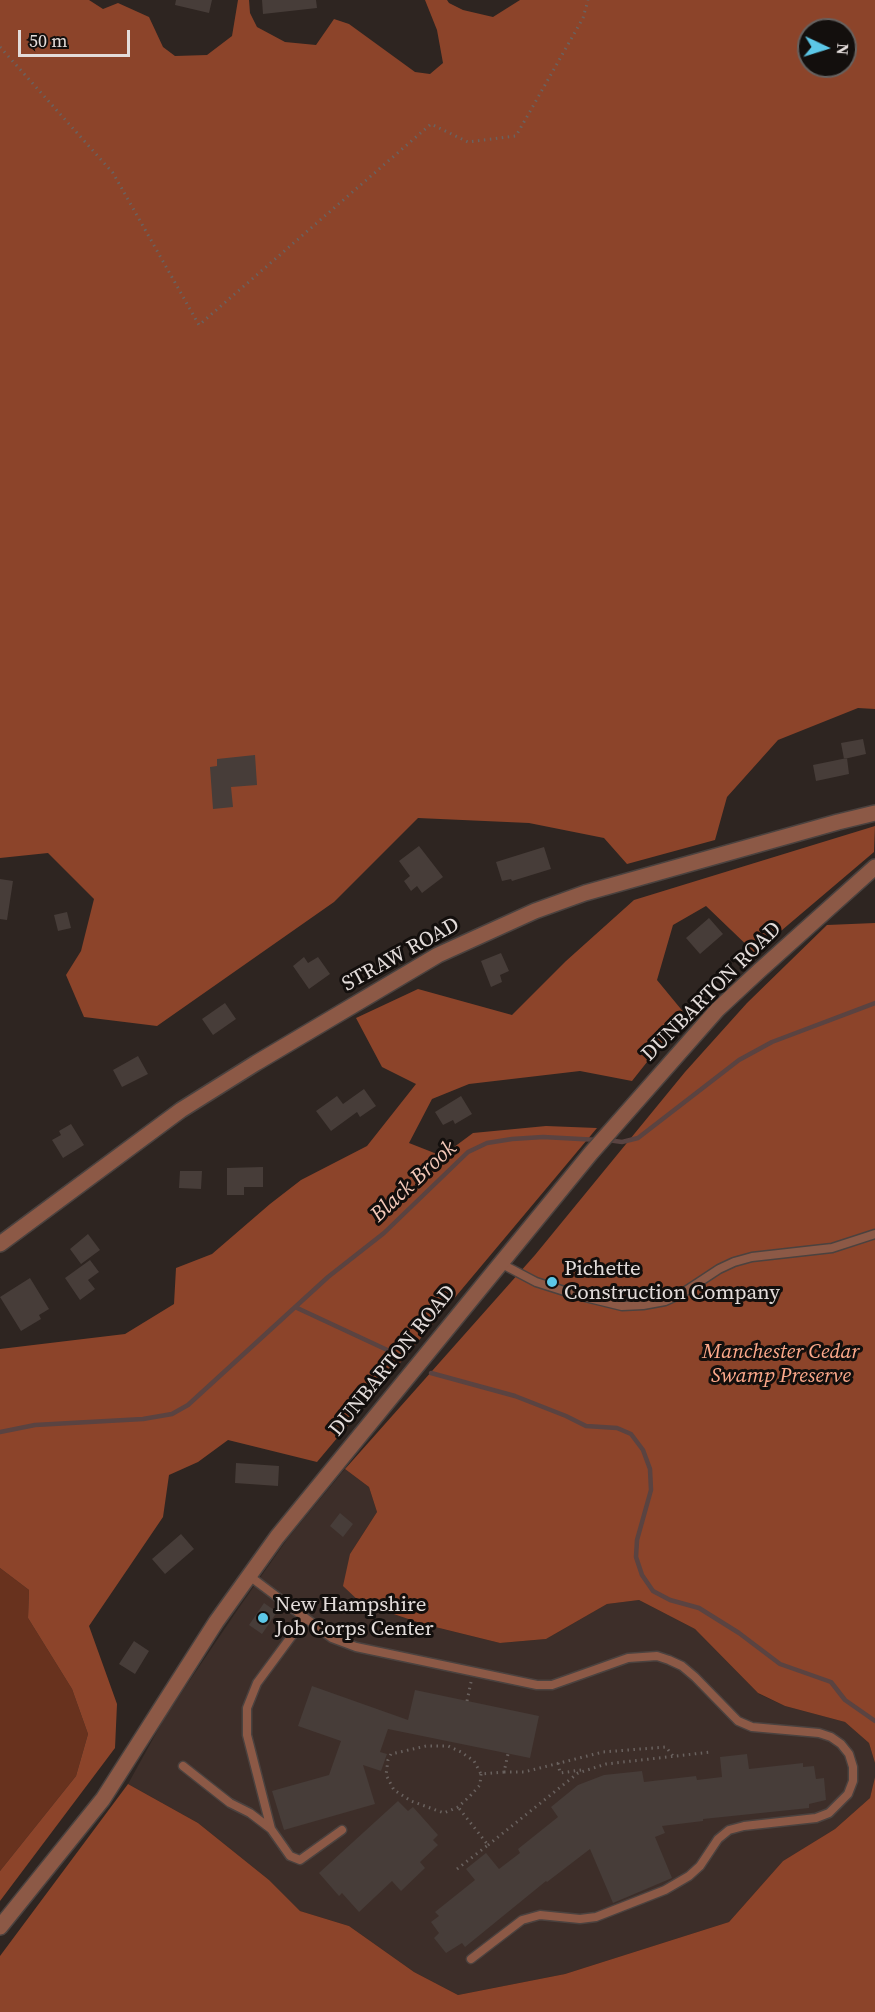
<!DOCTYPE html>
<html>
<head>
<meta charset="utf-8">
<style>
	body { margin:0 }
	#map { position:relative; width:875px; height:2012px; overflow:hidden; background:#2e2521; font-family:"Source Serif 4",serif }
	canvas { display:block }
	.north { position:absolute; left:797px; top:18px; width:60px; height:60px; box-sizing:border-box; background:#130f0d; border:2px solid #66615f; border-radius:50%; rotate:94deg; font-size:16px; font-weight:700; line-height:24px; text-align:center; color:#e3dcda }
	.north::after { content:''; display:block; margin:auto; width:21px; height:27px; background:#5cc7e7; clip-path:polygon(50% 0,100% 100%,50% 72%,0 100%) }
	.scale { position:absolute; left:18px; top:30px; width:112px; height:27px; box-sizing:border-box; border:3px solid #e3dcda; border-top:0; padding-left:8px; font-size:18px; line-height:21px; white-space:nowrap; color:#e3dcda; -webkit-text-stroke:4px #130f0d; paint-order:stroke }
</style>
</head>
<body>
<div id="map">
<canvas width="875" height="2012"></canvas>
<div class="north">N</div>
<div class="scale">50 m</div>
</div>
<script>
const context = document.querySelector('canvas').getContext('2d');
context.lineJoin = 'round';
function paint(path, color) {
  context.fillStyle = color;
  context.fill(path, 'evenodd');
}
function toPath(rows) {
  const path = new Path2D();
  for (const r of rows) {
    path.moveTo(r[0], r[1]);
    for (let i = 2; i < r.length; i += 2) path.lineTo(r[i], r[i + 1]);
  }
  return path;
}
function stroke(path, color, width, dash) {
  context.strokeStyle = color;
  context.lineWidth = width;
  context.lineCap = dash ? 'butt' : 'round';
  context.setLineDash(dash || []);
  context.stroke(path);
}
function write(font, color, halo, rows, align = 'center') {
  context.font = font + ' "Source Serif 4",serif';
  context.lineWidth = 6;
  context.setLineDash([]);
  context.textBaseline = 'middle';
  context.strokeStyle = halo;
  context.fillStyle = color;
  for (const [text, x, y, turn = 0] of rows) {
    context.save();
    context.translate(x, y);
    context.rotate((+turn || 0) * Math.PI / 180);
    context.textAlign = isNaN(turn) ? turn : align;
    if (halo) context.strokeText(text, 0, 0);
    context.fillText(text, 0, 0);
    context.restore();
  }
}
const built = toPath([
	[345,1469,369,1487,377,1512,350,1554,361,1603,423,1624,500,1643,546,1639,607,1604,639,1600,695,1629,759,1694,785,1706,845,1722,869,1743,875,1763,875,1777,870,1798,835,1829,783,1861,729,1922,565,1974,458,1995,414,1972,349,1926,300,1911,269,1880,198,1823,128,1784,165,1717,238,1609,288,1538]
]);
const green = toPath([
	[0,1568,29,1590,28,1618,72,1689,88,1734,76,1776,0,1871]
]);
const forest = toPath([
	[0,0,89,0,103,9,118,3,149,17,163,47,175,56,207,55,232,36,238,0,249,0,250,13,257,27,285,42,316,45,334,19,349,24,415,72,430,74,443,63,437,30,425,0,447,0,449,3,463,10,493,17,520,0,875,0,875,709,858,708,778,740,727,797,715,840,627,864,604,838,529,823,418,818,334,902,157,1026,84,1017,66,975,81,951,94,899,48,853,0,858],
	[809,30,845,30,845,66,809,66],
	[875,826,874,852,755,953,706,906,673,925,657,980,685,1014,632,1081,580,1071,469,1084,432,1099,409,1143,442,1156,473,1133,546,1126,597,1128,317,1462,228,1440,198,1462,169,1475,163,1517,89,1626,117,1704,115,1748,0,1901,0,1871,76,1776,88,1734,72,1689,28,1618,29,1590,0,1568,0,1349,125,1334,174,1304,176,1268,212,1254,270,1204,301,1180,367,1146,416,1084,382,1067,356,1018,418,989,512,1015,566,961,634,900],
	[875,923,875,1763,869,1743,845,1722,785,1706,758,1693,695,1629,639,1600,607,1604,546,1639,500,1643,423,1624,361,1603,343,1586,350,1554,377,1512,369,1487,345,1469,535,1255,685,1072,747,1003,827,925],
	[875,1777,875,2012,0,2012,0,1956,128,1784,198,1823,269,1880,300,1911,349,1926,414,1972,458,1995,565,1974,729,1922,783,1861,835,1829,870,1798]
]);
const stream = toPath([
	[608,1140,622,1142,638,1138,739,1060,772,1042,875,1003],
	[295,1307,398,1355],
	[431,1373,515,1396,566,1416,586,1426,617,1428,631,1434,643,1450,650,1469,651,1490,637,1540,636,1557,642,1575,653,1591,670,1600,699,1608,739,1633,780,1664,831,1682,845,1700,875,1721],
	[0,1432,35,1425,143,1419,172,1414,188,1405,328,1277,384,1233,468,1152,487,1143,512,1139,543,1137,599,1140]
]);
const building = toPath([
	[176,0,212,0,209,13,175,5],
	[262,0,316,0,317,8,263,14],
	[863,739,866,754,844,759,841,743],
	[255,755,257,785,231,787,233,807,213,809,210,767,217,766,217,759],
	[847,758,849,774,816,781,813,765],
	[419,846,443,877,422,893,417,886,411,891,404,881,410,876,399,861],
	[544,847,551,869,512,881,511,879,502,881,496,862],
	[0,879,13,881,7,920,0,919],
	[67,912,71,928,58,931,54,915],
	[709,918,723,934,700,954,686,938],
	[501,953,509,971,500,975,502,982,491,987,481,961],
	[304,957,308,963,318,957,330,974,309,989,293,966],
	[225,1003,236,1019,213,1035,202,1019],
	[138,1056,148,1074,122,1087,113,1070],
	[364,1089,376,1106,360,1117,357,1112,331,1131,316,1111,337,1096,343,1104],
	[461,1096,472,1114,455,1124,453,1120,443,1125,435,1112],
	[71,1124,84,1145,63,1158,52,1140,61,1135,59,1131],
	[263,1167,263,1187,244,1187,244,1195,227,1195,227,1168],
	[180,1171,202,1171,201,1189,179,1188],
	[88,1234,100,1250,81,1264,70,1249],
	[90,1260,99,1272,88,1280,95,1289,80,1300,65,1278],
	[30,1278,49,1309,39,1315,41,1319,21,1331,0,1297],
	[236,1463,279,1466,278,1486,235,1483],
	[340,1513,353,1524,343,1537,330,1526],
	[181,1534,194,1549,165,1574,152,1559],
	[264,1603,277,1612,262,1634,249,1625],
	[134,1641,149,1651,135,1674,119,1664],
	[312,1686,408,1720,415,1690,539,1716,530,1758,388,1729,380,1752,387,1754,381,1771,363,1765,375,1804,284,1830,272,1791,329,1775,341,1741,298,1726],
	[747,1754,749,1769,803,1763,803,1767,814,1766,816,1779,824,1778,826,1800,809,1804,809,1808,703,1819,703,1821,662,1826,665,1833,655,1837,672,1878,613,1903,590,1849,547,1882,546,1881,465,1947,462,1943,446,1953,434,1938,439,1933,431,1922,439,1916,435,1912,475,1880,466,1869,486,1853,499,1869,520,1853,518,1849,558,1817,551,1807,578,1785,604,1775,642,1771,644,1782,696,1776,697,1780,722,1777,720,1757],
	[398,1801,408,1811,413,1807,438,1835,433,1840,438,1845,420,1862,425,1868,401,1891,392,1881,359,1912,342,1893,339,1896,319,1873]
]);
const path = toPath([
	[0,47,113,173,199,325,431,124,468,142,516,136,583,18,588,0],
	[467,1701,471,1682],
	[558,1763,560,1773,581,1770],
	[504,1772,524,1772,603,1752,666,1747,673,1756],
	[481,1774,480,1785,470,1796,458,1807,444,1813,411,1801,394,1790,386,1775,388,1760,391,1754,426,1746,448,1746,461,1752,474,1761,481,1774,504,1772,508,1754],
	[488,1845,578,1773,606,1764,711,1752],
	[457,1869,488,1845,458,1807]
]);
const service = toPath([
	[500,1263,536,1282,577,1295,622,1306,643,1305,665,1301,681,1294,719,1269,734,1262,752,1257,832,1248,875,1234],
	[248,1575,332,1638,356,1647,537,1685,552,1685,628,1658,657,1656,669,1660,682,1666,695,1677,738,1721,752,1727,819,1733,831,1737,841,1744,849,1754,853,1767,853,1781,848,1794,829,1813,816,1818,744,1826,729,1830,718,1839,700,1866,689,1876,665,1890,596,1917,580,1919,540,1915,522,1920,471,1959],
	[305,1618,257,1683,247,1708,247,1735,271,1829,290,1856,300,1860,342,1830],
	[183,1766,230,1803,250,1813,271,1829]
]);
const minor = toPath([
	[0,1244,181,1110,256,1063,438,955,535,911,585,893,838,822,875,813]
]);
const tertiary = toPath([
	[0,1927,103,1799,216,1622,277,1537,591,1153,717,1010,759,971,875,867]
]);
const markers = [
	[552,1282,6,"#5cc7e7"],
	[263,1618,6,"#5cc7e7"]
];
const streetNames = [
	["STRAW ROAD",401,955,-29],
	["DUNBARTON ROAD",712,992,-45],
	["DUNBARTON ROAD",393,1361,-51]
];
const poiNames = [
	["Pichette",564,1270],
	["Construction Company",564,1294],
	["New Hampshire",275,1606],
	["Job Corps Center",275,1630]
];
const parkNames = [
	["Manchester Cedar",781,1353],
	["Swamp Preserve",781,1377]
];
const waterNames = [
	["Black Brook",414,1182,-43]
];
paint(built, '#3d2e29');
paint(green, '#68321e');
paint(forest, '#8c442a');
stroke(stream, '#5a4341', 4.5);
paint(building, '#473d39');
stroke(service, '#4b423f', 11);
stroke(minor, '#4b423f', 18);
stroke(tertiary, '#4b423f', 18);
stroke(path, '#6a625f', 3, [1.5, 4.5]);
stroke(service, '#8c5946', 8);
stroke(minor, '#8c5946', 15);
stroke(tertiary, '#8c5946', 15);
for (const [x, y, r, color] of markers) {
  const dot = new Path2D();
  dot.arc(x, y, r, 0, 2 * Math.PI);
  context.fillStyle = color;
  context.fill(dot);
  stroke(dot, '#130f0d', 2);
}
write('21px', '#e3dcda', '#130f0d', streetNames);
write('21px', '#e3dcda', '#130f0d', poiNames, 'left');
write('italic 21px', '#fda98b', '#130f0d', parkNames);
write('italic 22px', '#f3c8b8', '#130f0d', waterNames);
</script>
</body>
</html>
